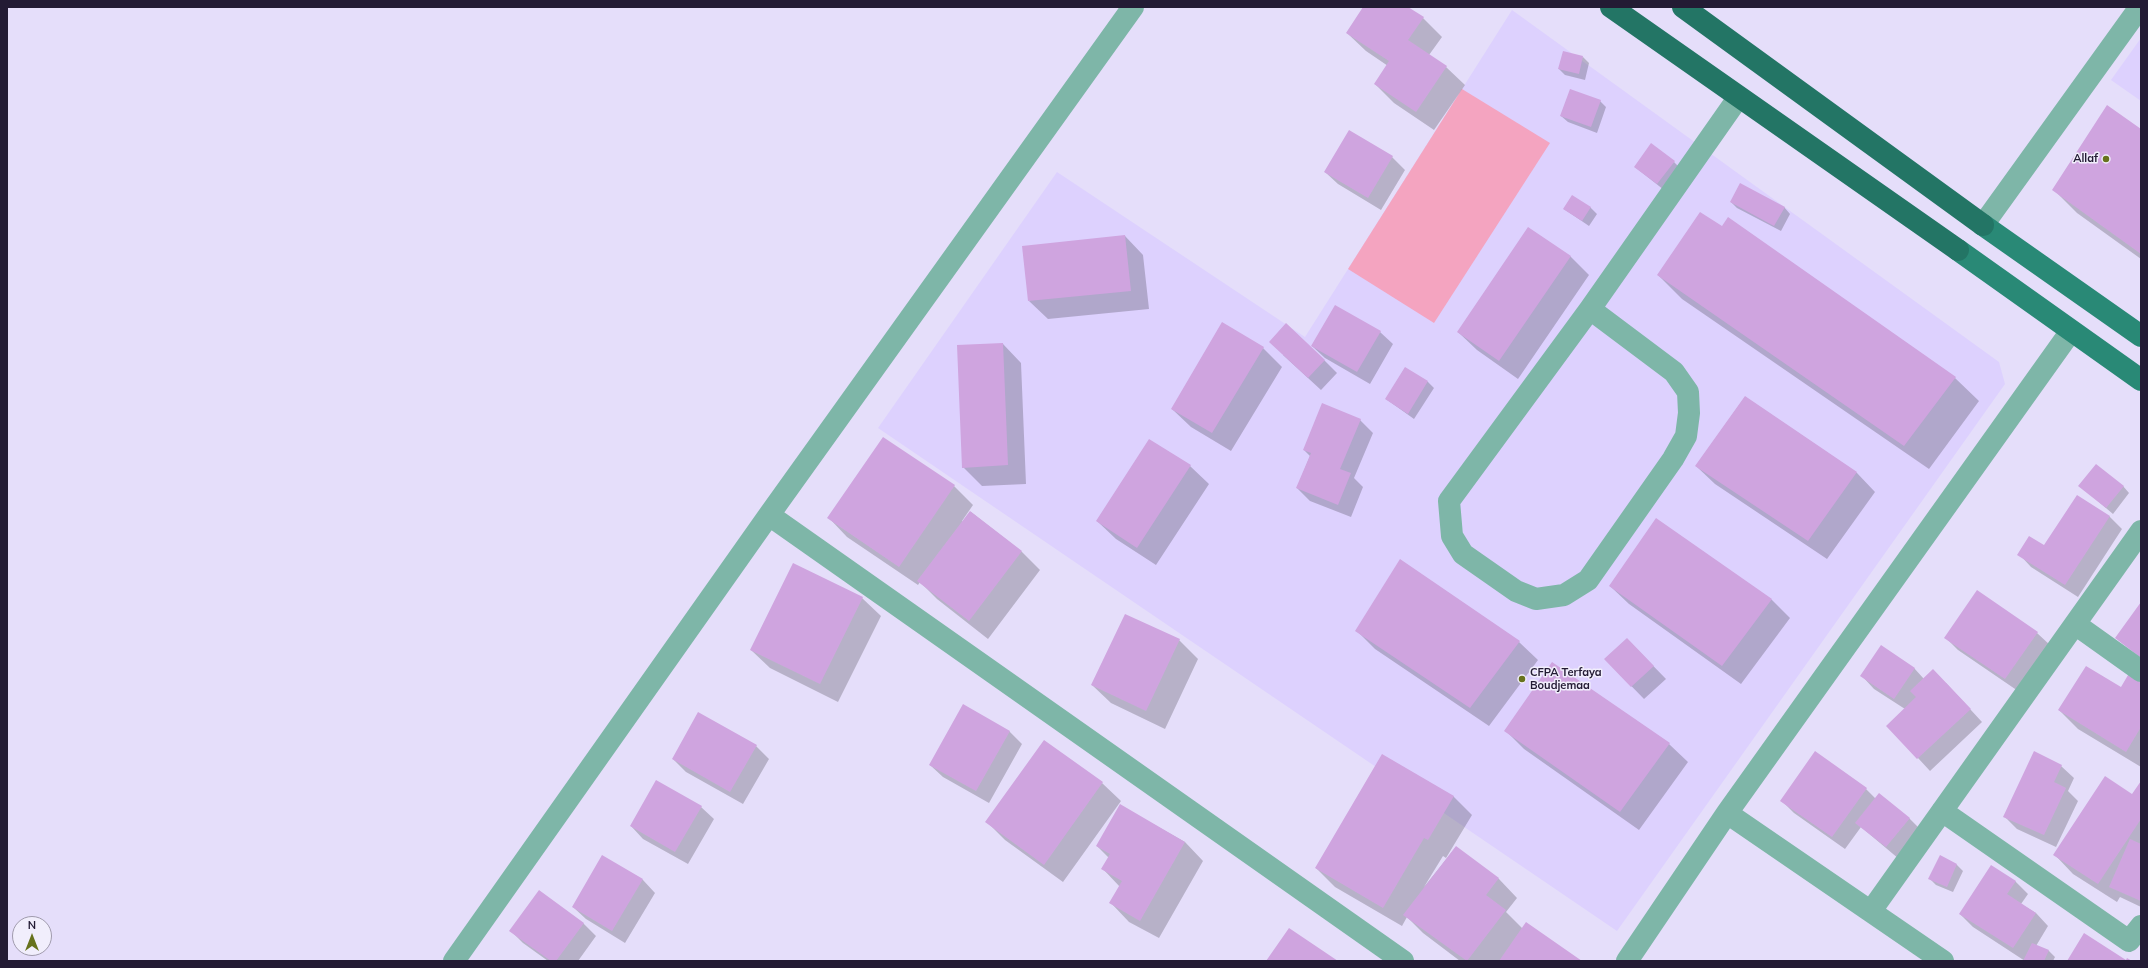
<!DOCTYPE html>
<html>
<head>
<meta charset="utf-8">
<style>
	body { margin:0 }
	#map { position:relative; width:2148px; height:968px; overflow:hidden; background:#e5defa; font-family:Mulish,sans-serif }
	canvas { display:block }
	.frame { position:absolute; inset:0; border:8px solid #231b34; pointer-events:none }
	.north { position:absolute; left:12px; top:916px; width:40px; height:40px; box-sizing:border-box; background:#f1eefc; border:1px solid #9f9aac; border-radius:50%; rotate:0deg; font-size:11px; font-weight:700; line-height:16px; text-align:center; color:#231b34 }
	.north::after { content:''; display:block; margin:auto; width:14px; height:18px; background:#67721d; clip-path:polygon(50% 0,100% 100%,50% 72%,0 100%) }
</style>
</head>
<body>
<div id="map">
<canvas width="2148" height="968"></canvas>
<div class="frame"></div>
<div class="north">N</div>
</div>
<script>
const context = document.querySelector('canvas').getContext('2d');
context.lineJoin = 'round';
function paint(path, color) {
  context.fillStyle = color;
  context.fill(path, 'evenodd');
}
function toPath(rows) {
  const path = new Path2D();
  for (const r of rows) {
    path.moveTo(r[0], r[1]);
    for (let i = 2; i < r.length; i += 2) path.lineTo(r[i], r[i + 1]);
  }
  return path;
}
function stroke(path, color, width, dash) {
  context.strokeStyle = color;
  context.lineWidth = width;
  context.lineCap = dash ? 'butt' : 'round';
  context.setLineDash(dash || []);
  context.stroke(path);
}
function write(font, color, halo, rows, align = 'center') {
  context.font = font + ' Mulish,sans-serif';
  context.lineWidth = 3;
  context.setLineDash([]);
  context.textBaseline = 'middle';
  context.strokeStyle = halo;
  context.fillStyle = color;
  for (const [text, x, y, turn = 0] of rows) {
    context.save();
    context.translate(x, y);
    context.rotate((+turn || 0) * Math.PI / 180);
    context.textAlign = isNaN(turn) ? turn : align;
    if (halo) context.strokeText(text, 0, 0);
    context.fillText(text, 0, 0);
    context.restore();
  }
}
const built = toPath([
	[1512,10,1999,362,2005,384,1617,931,878,428,1057,172,1305,337],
	[2141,38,2141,101,2111,80]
]);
const green = toPath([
	[1462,89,1550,143,1434,323,1348,269]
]);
const shadow = toPath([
	[1364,7,1406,7,1423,18,1442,37,1429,55,1446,67,1465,85,1434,130,1394,103,1375,84,1388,66,1366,51,1347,33],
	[1583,57,1589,63,1585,80,1565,75,1559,69],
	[1600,101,1606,107,1597,133,1568,122,1561,116],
	[2141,130,2141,259,2077,213,2053,189],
	[1392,157,1405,170,1381,210,1338,184,1325,172],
	[1674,162,1680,168,1664,190,1635,167],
	[1731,202,1784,207,1790,214,1781,231,1737,208],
	[1590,207,1597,214,1589,226,1564,209],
	[1125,236,1143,255,1149,309,1048,319,1029,301],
	[1570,256,1589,275,1518,379,1477,350,1458,332],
	[1658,275,1955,378,1979,401,1929,469,1682,299],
	[1223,324,1263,348,1282,367,1231,451,1191,427,1172,409],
	[1380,332,1393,344,1370,384,1325,358,1312,346],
	[1003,344,1021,363,1026,484,982,486,963,467],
	[1283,355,1321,357,1337,373,1321,390],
	[1405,368,1428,382,1434,388,1414,419,1386,399],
	[1745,397,1857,473,1875,492,1827,559,1715,484,1696,466],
	[1360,420,1373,433,1354,478,1363,487,1351,517,1310,501,1297,488,1310,456,1304,450],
	[1190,466,1209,484,1156,565,1116,539,1097,521],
	[954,486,973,505,962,521,963,522,971,512,1022,552,1040,570,988,639,937,599,920,582,918,585,847,537,829,518],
	[2080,486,2123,486,2129,493,2113,514],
	[2109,516,2122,529,2078,597,2031,567,2019,554,2044,547],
	[1656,520,1772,600,1790,618,1741,684,1629,604,1610,586],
	[862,598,881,616,838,702,770,668,751,650],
	[1357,631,1519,642,1538,660,1489,726,1375,649],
	[2037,633,2050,645,2018,691,1958,650,1946,638],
	[1627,639,1666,679,1644,699,1605,659],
	[1179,640,1198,659,1165,729,1111,703,1092,685],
	[1914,668,1924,679,1946,683,1982,722,1930,771,1918,758,1905,709,1874,689,1862,676],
	[2141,677,2141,767,2078,729,2059,710,2121,688],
	[1505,730,1669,744,1688,762,1639,830,1524,749],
	[1009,731,1022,744,989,803,943,777,930,765],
	[756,746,769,759,743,804,686,772,673,759],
	[2061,766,2074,778,2068,791,2078,801,2056,847,2017,829,2004,816],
	[1102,783,1121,801,1063,882,1005,840,987,822],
	[2141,783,2141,907,2120,897,2117,902,2073,874,2055,855,2133,795],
	[1866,789,1876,799,1909,818,1922,831,1899,859,1861,827,1845,849,1794,813,1781,800],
	[1453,796,1472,815,1446,858,1443,856,1424,887,1456,847,1499,879,1517,898,1506,912,1523,929,1581,961,1460,961,1423,933,1407,917,1402,926,1335,887,1316,868],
	[1121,806,1185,842,1203,861,1159,938,1129,922,1111,903,1120,887,1103,869,1109,858,1097,846],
	[701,807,714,819,688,864,643,839,631,826],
	[603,857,643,880,655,893,625,943,586,919,573,907],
	[1940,857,1957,865,1963,871,1953,892,1936,885,1930,879],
	[2015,881,2028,894,2021,904,2036,913,2048,926,2036,946,2049,951,2055,957,2053,961,2025,961,1973,927,1960,914],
	[583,923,596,936,578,961,548,961,523,943,511,931]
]);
const building = toPath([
	[1363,7,1408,7,1424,17,1408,40,1447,66,1416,112,1374,84,1389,61,1346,33],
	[1563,51,1583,56,1579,74,1558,69],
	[1570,89,1601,100,1591,127,1560,116],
	[2107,105,2141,129,2141,254,2052,190],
	[1349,130,1393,156,1368,198,1324,172],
	[1651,143,1675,161,1657,184,1634,167],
	[1740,183,1785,207,1774,226,1730,202],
	[1572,195,1591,207,1582,221,1563,209],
	[1700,212,1722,226,1728,217,1956,377,1904,446,1657,275],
	[1528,227,1571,256,1499,361,1457,332],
	[1125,235,1131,291,1028,301,1022,246],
	[1335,305,1381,331,1357,372,1311,346],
	[1222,322,1264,347,1212,433,1171,409],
	[1286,323,1325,360,1308,378,1269,342],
	[1003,343,1008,465,962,468,957,345],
	[1405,367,1428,381,1408,414,1385,399],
	[1745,396,1857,472,1808,541,1695,466],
	[1322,403,1361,419,1340,469,1351,473,1338,505,1296,488,1311,453,1303,450],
	[883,437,955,485,899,567,827,518],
	[1149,439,1191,465,1137,548,1096,521],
	[2096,464,2124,486,2106,508,2078,486],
	[2077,495,2110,516,2065,585,2017,555,2029,536,2044,545],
	[970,511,1022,551,969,621,917,581],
	[1656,518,1772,599,1722,666,1609,586],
	[1400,559,1520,641,1470,708,1355,631],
	[793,563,863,597,820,684,750,650],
	[1977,590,2038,632,2005,679,1944,638],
	[2141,602,2141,658,2115,638],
	[1125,614,1180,639,1146,711,1091,685],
	[1627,638,1654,666,1631,687,1604,659],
	[1881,645,1915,668,1894,699,1860,676],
	[1552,662,1670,743,1620,812,1504,731],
	[2086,666,2121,687,2131,670,2141,676,2141,727,2126,752,2058,710],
	[1933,669,1971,709,1917,759,1886,726,1916,697,1910,691],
	[963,704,1010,731,976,791,929,765],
	[698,712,757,745,730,792,672,759],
	[1044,740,1103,782,1044,865,985,822],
	[1815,751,1867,788,1832,837,1780,801],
	[2034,751,2062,765,2054,782,2066,788,2044,835,2003,817],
	[1382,754,1454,796,1428,840,1424,838,1383,908,1315,868],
	[2105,776,2132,794,2141,781,2141,819,2098,884,2053,855],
	[656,780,702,806,675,852,630,826],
	[1879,793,1910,818,1886,847,1855,823],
	[1120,804,1185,842,1140,921,1109,903,1122,881,1101,869,1110,854,1096,846],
	[2130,839,2141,844,2141,901,2109,887],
	[1456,846,1499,878,1486,895,1506,910,1467,961,1403,915],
	[602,855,643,879,612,931,572,907],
	[1940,855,1957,864,1947,887,1928,879],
	[1991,865,2016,881,2007,894,2036,913,2013,948,1959,914],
	[539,890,584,923,556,961,551,961,509,931],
	[1526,922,1582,961,1499,961],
	[1289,928,1338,961,1266,961],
	[2084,933,2126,960,2127,958,2132,961,2067,961],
	[2032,943,2049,950,2044,961,2023,961]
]);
const minor = toPath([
	[1983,225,2140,7],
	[1590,309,1674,372,1688,392,1689,413,1686,436,1673,459,1588,580,1564,595,1536,599,1516,591,1463,554,1452,536,1449,501,1590,309,1738,98],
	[769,515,1403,961],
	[2075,624,2141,671],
	[1942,811,2129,941,2141,926],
	[1727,813,1943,961],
	[1871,911,2141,531],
	[454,961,769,515,1133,7],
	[1627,961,1727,813,2071,331]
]);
const major = toPath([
	[1983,225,2141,336],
	[1958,250,2141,380]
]);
const highway = toPath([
	[1611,7,1958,250],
	[1683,7,1983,225]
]);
const markers = [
	[2106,159,4,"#67721d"],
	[1522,679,4,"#67721d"]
];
const poiNames = [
	["Allaf",2098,159],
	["CFPA Terfaya",1530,673,"left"],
	["Boudjemaa",1530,686,"left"]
];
paint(built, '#ddd1fe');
paint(green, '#f4a4c0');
paint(shadow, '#0003');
paint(building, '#cfa4df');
stroke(minor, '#7eb6a8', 22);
stroke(major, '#298976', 22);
stroke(highway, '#237565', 22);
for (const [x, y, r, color] of markers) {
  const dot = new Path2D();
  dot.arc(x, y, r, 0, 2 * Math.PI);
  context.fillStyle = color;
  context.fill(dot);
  stroke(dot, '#f1eefc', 1.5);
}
write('bold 11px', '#231b34', '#f1eefc', poiNames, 'right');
</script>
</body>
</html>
